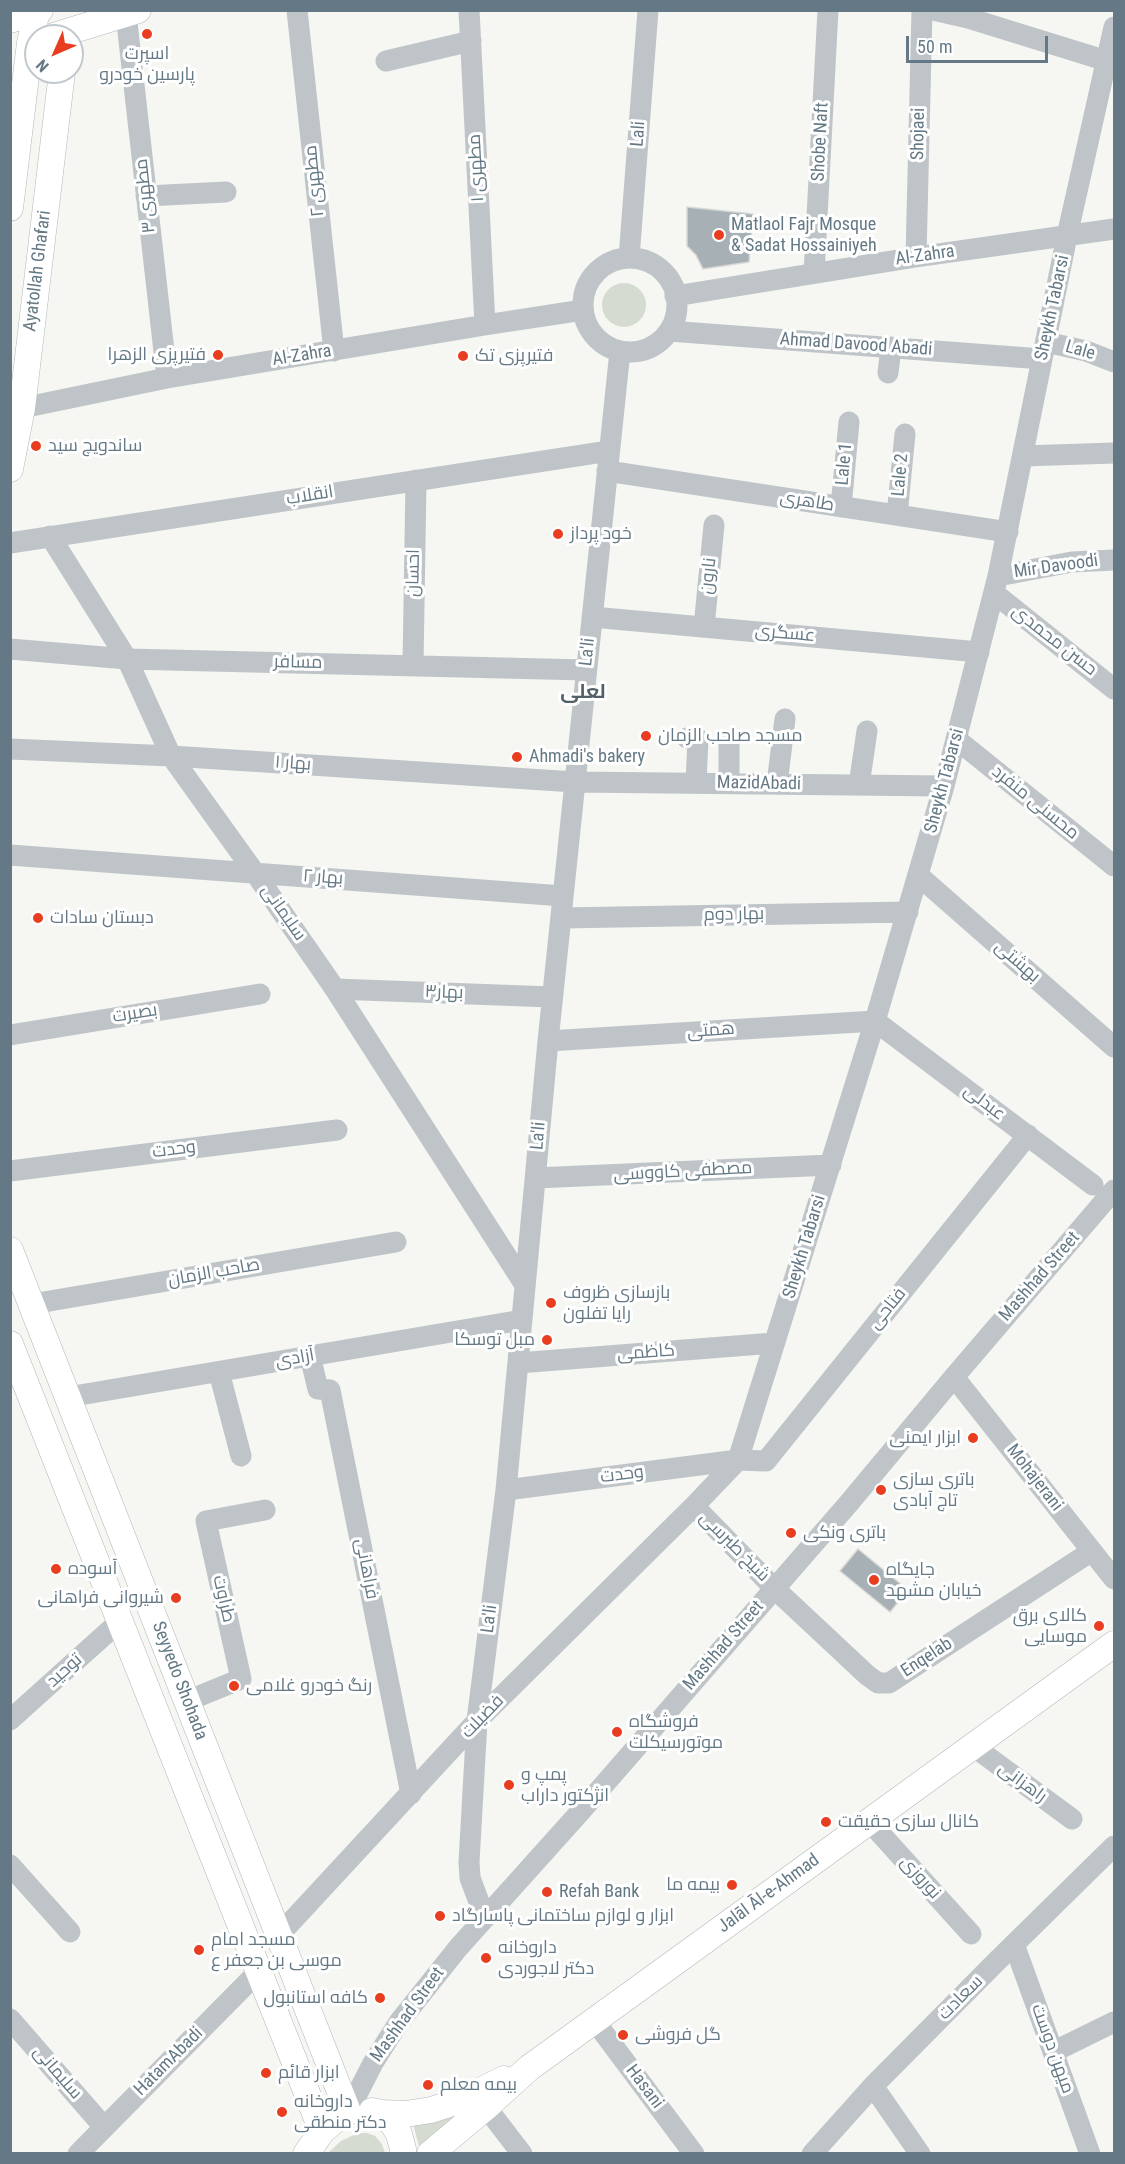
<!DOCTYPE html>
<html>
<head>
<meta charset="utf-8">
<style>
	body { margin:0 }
	#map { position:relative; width:1125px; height:2164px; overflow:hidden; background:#f6f6f2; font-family:"Roboto Condensed",sans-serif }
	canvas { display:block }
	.frame { position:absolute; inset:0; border:12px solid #647985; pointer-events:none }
	.north { position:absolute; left:24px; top:24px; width:60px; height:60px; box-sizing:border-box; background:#fff; border:2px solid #c1c9ce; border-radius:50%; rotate:225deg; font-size:16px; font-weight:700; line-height:24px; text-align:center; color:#647985 }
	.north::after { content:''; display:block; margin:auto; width:21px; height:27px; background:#e93d1f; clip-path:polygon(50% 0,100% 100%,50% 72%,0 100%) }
	.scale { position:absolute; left:906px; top:36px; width:142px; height:27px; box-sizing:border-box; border:3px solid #647985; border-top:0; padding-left:8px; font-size:18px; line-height:21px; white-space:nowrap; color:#647985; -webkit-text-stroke:4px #fff; paint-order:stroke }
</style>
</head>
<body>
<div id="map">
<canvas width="1125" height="2164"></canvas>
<div class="frame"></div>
<div class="north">N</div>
<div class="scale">50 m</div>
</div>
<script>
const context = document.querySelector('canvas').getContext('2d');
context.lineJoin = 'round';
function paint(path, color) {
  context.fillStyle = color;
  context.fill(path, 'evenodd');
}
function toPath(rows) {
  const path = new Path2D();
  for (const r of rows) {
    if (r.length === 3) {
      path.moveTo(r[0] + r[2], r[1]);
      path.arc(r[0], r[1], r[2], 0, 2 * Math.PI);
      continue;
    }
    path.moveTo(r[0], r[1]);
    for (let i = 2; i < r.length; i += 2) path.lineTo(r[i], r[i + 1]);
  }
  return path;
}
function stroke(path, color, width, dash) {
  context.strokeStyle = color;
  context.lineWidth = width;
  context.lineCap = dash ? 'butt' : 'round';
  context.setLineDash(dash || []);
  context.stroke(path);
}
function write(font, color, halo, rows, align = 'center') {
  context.font = font + ' "Roboto Condensed",Cairo,sans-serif';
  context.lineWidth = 6;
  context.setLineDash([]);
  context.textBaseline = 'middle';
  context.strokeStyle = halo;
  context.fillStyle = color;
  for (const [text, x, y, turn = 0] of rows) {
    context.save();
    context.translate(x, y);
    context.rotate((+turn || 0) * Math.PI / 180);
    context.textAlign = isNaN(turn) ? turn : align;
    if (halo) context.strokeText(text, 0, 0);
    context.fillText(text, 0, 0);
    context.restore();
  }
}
const green = toPath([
	[624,305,22],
	[472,2105,420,2150,413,2124,437,2122],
	[358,2133,367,2133,375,2136,382,2144,385,2153,328,2153,341,2141]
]);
const building = toPath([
	[687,207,753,214,749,262,703,269,696,255,687,246,687,207],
	[858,1549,908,1590,890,1612,840,1571,858,1549]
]);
const minor = toPath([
	[297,10,334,351],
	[469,10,485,325],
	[933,10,968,18,1107,61],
	[126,14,167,378],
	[386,61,471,41],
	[146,196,226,192],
	[916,257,922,10],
	[629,258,648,10],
	[630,305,47],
	[814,273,828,10],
	[675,296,916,257,1114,229],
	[669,331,1042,359],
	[1046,342,1086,351,1114,362],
	[888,373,891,347],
	[22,408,167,378,485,325,583,310],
	[1023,456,1114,453],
	[607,471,1008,532],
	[841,507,849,422],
	[897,515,905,434],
	[50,536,127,659,171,756,255,873,335,989,525,1285],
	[10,543,609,451],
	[998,576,1072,562,1114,560],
	[994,593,1114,689],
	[592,617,979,652],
	[704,627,714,525],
	[10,649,127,659,586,670],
	[413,666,416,480],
	[687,738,698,739,696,783],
	[956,739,1114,866],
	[10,749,171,756,575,782,944,786],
	[729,783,729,740],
	[777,784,785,719],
	[859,785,867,731],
	[10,855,563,896],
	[919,876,1114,1047],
	[561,918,908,912],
	[335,989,552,997],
	[10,1035,260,994],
	[548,1041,875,1021,1093,1185],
	[10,1171,337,1130],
	[535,1178,831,1165],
	[32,1304,396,1242],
	[310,1356,318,1389,330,1390,411,1794],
	[518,1363,774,1343],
	[219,1372,241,1456],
	[954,1377,1114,1579],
	[68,1397,522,1320],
	[506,1490,738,1460,766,1461,1028,1135],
	[694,1506,775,1589,867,1675,878,1683,889,1683,1092,1551],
	[187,1701,241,1679,206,1521,265,1510],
	[10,1720,120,1621],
	[973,1746,1072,1819],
	[869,1821,971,1934],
	[10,1865,70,1932],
	[485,1918,470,1878,469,1862,477,1721,506,1490,548,1041,620,351],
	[279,1935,477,1721,694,1506,738,1460,875,1021,944,786,998,576,1067,236,1114,27],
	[1014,1944,1090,2154],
	[10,2019,104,2127],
	[594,2020,694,2154],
	[1053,2052,1114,2022],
	[873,2086,920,2154],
	[486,2107,522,2154],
	[348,2112,373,2063,399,2022,458,1948,581,1811,849,1503,954,1377,1114,1190],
	[78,2154,259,1971],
	[812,2154,873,2086,996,1962,1114,1846]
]);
const major = toPath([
	[10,20,40,10],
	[54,36,138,10],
	[10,208,30,43,37,10],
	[10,469,22,408,62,72],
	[10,1250,348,2112],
	[10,1344,322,2131],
	[372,2111,381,2113,393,2124,399,2134,403,2149,403,2154],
	[381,2113,406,2114,431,2110,462,2100,504,2079],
	[306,2154,322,2131,335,2120],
	[430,2154,486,2107,529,2068,1114,1644]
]);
const markers = [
	[147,34,6,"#e93d1f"],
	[719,235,6,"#e93d1f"],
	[218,355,6,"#e93d1f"],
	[463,356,6,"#e93d1f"],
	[36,446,6,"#e93d1f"],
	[558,534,6,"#e93d1f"],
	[646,736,6,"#e93d1f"],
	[517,757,6,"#e93d1f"],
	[38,918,6,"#e93d1f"],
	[551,1303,6,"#e93d1f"],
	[547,1340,6,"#e93d1f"],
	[973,1438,6,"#e93d1f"],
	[881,1490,6,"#e93d1f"],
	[791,1533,6,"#e93d1f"],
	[56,1569,6,"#e93d1f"],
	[874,1580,6,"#e93d1f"],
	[176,1598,6,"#e93d1f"],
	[1099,1626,6,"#e93d1f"],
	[234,1686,6,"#e93d1f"],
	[617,1732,6,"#e93d1f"],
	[509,1785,6,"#e93d1f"],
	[826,1822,6,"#e93d1f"],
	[732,1885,6,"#e93d1f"],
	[547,1892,6,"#e93d1f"],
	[440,1916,6,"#e93d1f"],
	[199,1950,6,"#e93d1f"],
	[486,1958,6,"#e93d1f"],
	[380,1998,6,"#e93d1f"],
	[623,2035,6,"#e93d1f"],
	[266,2073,6,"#e93d1f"],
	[428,2085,6,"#e93d1f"],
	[282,2112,6,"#e93d1f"]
];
const poiNames = [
	["اسپرت",147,54,"center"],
	["پارسین خودرو",147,75,"center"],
	["Matlaol Fajr Mosque",731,225],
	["& Sadat Hossainiyeh",731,246],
	["فتیرپزی الزهرا",206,355,"right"],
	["فتیرپزی تک",475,356],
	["ساندویچ سید",48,446],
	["خود پرداز",570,534],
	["مسجد صاحب الزمان",658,736],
	["Ahmadi's bakery",529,757],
	["دبستان سادات",50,918],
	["بازسازی ظروف",563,1293],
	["رایا تفلون",563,1314],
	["مبل توسکا",535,1340,"right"],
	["ابزار ایمنی",961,1438,"right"],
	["باتری سازی",893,1480],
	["تاج آبادی",893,1501],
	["باتری ونکی",803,1533],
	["آسوده",68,1569],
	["جایگاه",886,1570],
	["خیابان مشهد",886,1591],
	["شیروانی فراهانی",164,1598,"right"],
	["کالای برق",1087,1616,"right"],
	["موسایی",1087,1637,"right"],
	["رنگ خودرو غلامی",246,1686],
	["فروشگاه",629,1722],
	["موتورسیکلت",629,1743],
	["پمپ و",521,1775],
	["انژکتور داراب",521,1796],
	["کانال سازی حقیقت",838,1822],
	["بیمه ما",720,1885,"right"],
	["Refah Bank",559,1892],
	["ابزار و لوازم ساختمانی پاسارگاد",452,1916],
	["مسجد امام",211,1940],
	["موسی بن جعفر ع",211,1961],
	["داروخانه",498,1948],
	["دکتر لاجوردی",498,1969],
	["کافه استانبول",368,1998,"right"],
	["گل فروشی",635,2035],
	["ابزار قائم",278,2073],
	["بیمه معلم",440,2085],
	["داروخانه",294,2102],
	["دکتر منطقی",294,2123]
];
const streetNames = [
	["Lali",639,134,-86],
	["Shojaei",919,134,-89],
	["Shobe Naft",821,142,-87],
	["مطهری ۱",477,168,-93],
	["مطهری ۲",315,181,-96],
	["مطهری ۳",146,196,-96],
	["Al-Zahra",925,256,-8],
	["Ayatollah Ghafari",38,271,-83],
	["Sheykh Tabarsi",1053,308,-78],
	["Ahmad Davood Abadi",856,345,4],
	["Lale",1080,351,16],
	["Al-Zahra",302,356,-9],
	["Lale 1",845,464,-85],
	["Lale 2",901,475,-85],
	["انقلاب",310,496,-9],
	["طاهری",807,502,9],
	["Mir Davoodi",1056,567,-8],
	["احسان",414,573,-89],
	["نارون",709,576,-84],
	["عسگری",785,634,5],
	["حسن محمدی",1054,641,38],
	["La'li",588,652,-84],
	["مسافر",298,663,1],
	["بهار ۱",293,764,4],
	["Sheykh Tabarsi",945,781,-75],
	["MazidAbadi",759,784,1],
	["محسنی منفرد",1035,803,39],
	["بهار ۲",323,878,4],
	["سلیمانی",283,913,55],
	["بهار دوم",734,915,-1],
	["بهشتی",1017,962,41],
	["بهار۳",444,993,2],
	["بصیرت",135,1014,-9],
	["همتی",711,1031,-4],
	["عبدلی",984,1103,37],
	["La'li",539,1136,-85],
	["وحدت",174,1150,-7],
	["مصطفی کاووسی",683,1172,-3],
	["Sheykh Tabarsi",805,1247,-73],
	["صاحب الزمان",214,1273,-10],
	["Mashhad Street",1040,1277,-49],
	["فتاحی",888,1309,-51],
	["کاظمی",646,1353,-4],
	["آزادی",295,1359,-10],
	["وحدت",622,1475,-7],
	["Mohajerani",1034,1478,52],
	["شیخ طبرسی",734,1547,45],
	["فراهانی",366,1569,79],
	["طراوت",223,1599,77],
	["La'li",490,1619,-83],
	["Mashhad Street",724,1646,-49],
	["Enqelab",927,1658,-33],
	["توحید",65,1671,-42],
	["Seyyedo Shohada",179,1681,69],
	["فضیلت",483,1717,-46],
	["راهزانی",1022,1783,36],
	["نوروزی",920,1878,48],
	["Jalāl Āl-e-Ahmad",769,1894,-36],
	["سعادت",961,1998,-45],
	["Mashhad Street",408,2015,-54],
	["میهن دوست",1052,2049,70],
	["HatamAbadi",169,2062,-45],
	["سلیمانی",57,2073,49],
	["Hasani",644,2087,53]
];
const neighbourhoodNames = [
	["لعلی",583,693]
];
paint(green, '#d6dbd1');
paint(building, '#a6b0b5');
stroke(building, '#d7d7d5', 1.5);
stroke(major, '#b2b8bb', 27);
stroke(minor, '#bec4c7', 21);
stroke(major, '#fff', 26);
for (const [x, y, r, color] of markers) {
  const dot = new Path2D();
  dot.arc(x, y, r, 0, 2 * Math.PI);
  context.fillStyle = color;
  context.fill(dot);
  stroke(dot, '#fff', 2);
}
write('18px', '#647985', '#fff', poiNames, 'left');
write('18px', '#647985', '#fff', streetNames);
write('bold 20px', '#526169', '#fff', neighbourhoodNames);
</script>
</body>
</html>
